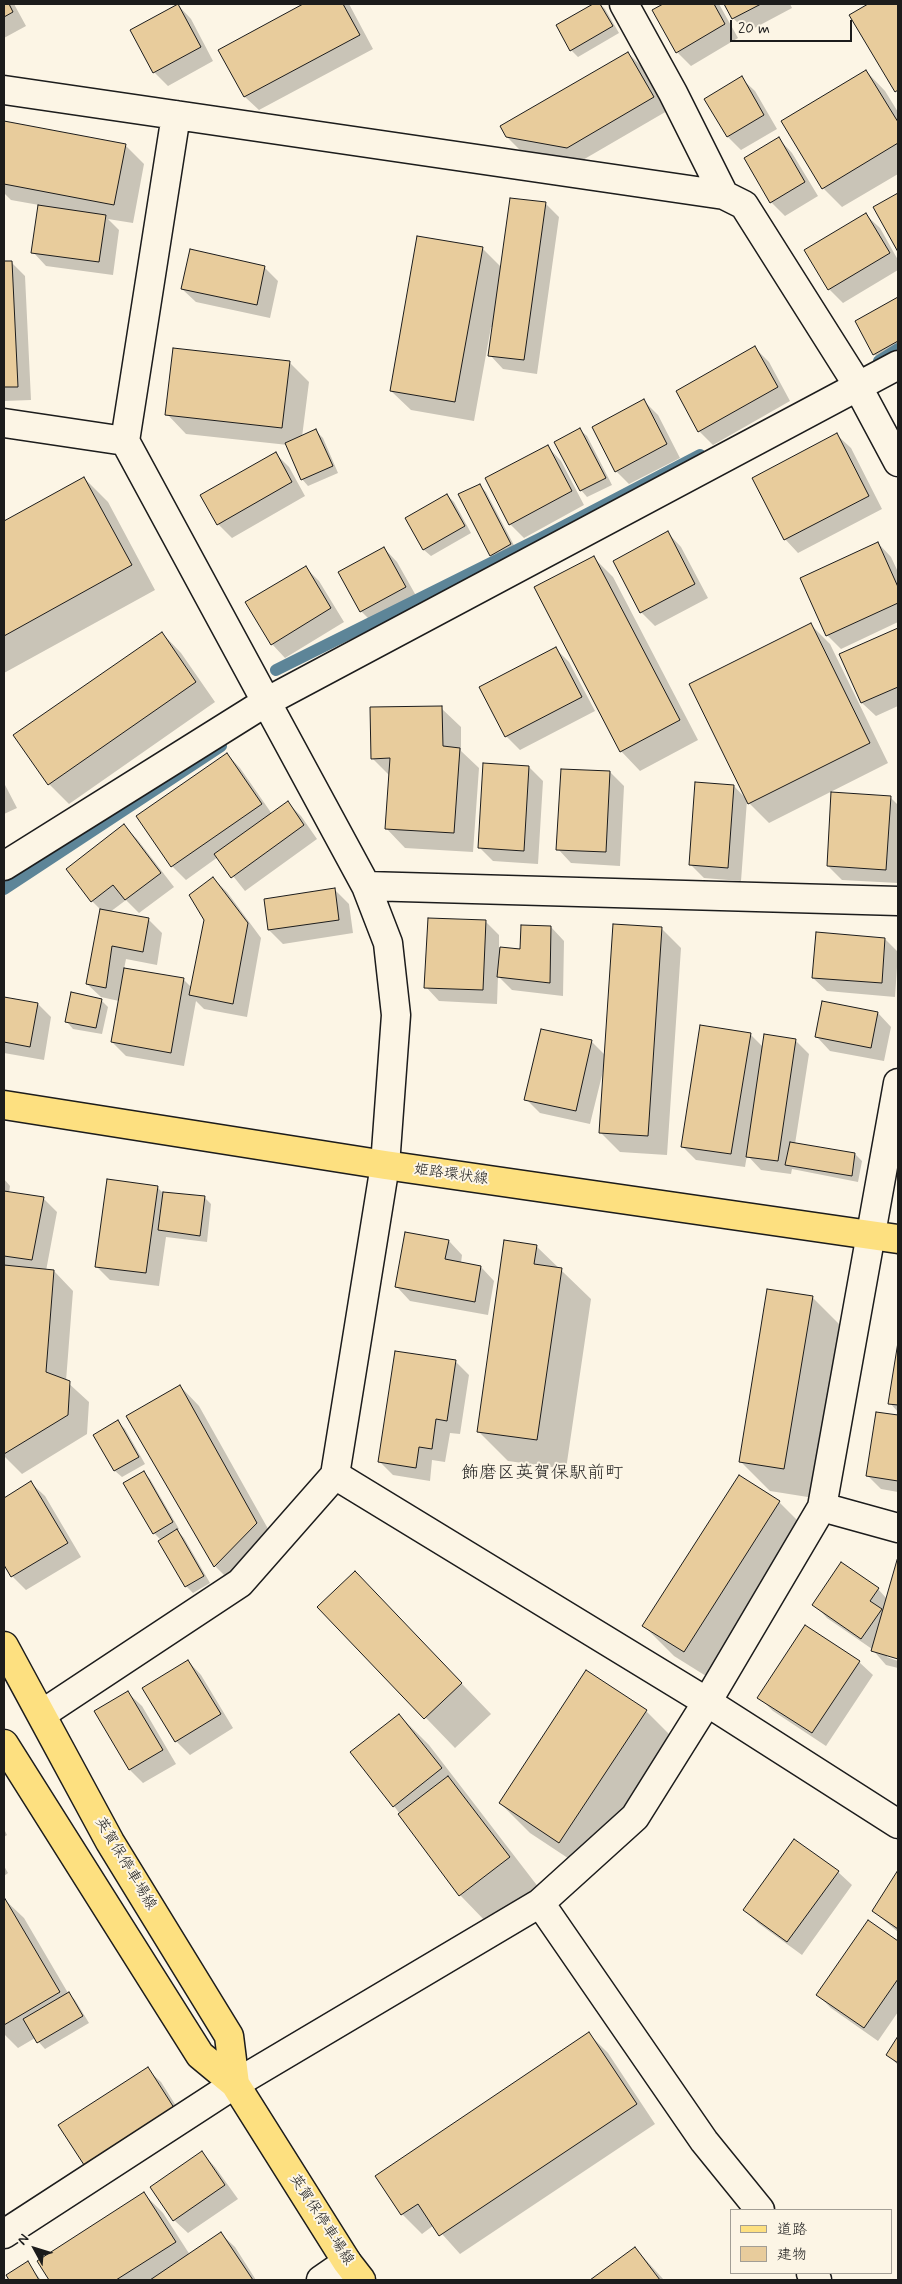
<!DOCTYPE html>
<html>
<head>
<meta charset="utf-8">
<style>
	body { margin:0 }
	#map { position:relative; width:902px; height:2284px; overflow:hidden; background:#fcf5e5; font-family:Mynerve,"Klee One",sans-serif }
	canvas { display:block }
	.frame { position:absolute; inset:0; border:5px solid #1c1c1c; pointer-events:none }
	.legend { position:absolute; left:730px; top:2209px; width:162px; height:65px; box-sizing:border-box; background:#fcf5e5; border:1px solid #a29e95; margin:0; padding:6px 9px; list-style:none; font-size:15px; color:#1c1c1c }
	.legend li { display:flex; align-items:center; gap:10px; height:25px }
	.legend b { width:25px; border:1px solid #a29e95 }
	.north { position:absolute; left:10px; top:2224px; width:50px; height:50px; -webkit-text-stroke:4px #fcf5e5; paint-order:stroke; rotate:309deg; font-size:14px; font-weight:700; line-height:20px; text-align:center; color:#1c1c1c }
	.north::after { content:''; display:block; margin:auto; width:18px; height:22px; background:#1c1c1c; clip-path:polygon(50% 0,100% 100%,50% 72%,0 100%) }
	.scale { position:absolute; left:730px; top:20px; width:122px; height:22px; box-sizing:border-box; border:2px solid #1c1c1c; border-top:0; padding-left:6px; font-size:15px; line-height:18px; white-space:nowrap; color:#1c1c1c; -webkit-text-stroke:4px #fcf5e5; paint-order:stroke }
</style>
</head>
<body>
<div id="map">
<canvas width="902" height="2284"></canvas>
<div class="frame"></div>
<ul class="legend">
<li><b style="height:6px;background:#fde080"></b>道路</li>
<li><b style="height:14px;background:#e8cc9c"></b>建物</li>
</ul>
<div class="north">N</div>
<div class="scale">20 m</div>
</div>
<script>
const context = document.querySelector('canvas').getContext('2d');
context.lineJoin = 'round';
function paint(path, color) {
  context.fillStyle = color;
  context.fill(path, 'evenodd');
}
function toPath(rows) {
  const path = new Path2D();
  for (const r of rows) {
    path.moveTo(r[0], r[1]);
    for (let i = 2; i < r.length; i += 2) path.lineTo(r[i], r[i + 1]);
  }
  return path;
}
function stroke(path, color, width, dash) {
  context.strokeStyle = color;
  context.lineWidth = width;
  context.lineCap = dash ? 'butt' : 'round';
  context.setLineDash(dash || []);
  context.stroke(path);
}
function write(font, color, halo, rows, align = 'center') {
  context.font = font + ' Mynerve,"Klee One",sans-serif';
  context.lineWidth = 4;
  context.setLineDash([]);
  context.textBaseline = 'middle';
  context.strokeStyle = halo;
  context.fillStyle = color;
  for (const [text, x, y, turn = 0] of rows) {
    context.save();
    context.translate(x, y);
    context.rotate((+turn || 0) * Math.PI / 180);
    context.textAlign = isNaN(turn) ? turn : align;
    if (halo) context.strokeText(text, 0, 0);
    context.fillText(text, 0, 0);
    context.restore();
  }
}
const shadow = toPath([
	[4,4,14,4,26,26,4,38],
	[306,4,349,4,373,49,259,110,245,97,220,50],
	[595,4,600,4,605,9,619,33,578,57,571,50,557,26],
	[666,4,719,4,738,38,691,66,677,52,654,11],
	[725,4,790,4,792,8,747,32,733,18],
	[870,4,898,4,898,93,851,15],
	[178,5,191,19,213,61,168,86,154,72],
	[628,53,642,67,667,111,581,161,521,151,507,137],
	[866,71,885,91,898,112,898,174,842,207,823,188],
	[741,78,755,91,777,129,741,150,728,137,706,99],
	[4,122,125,145,144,164,133,223,108,219,119,230,113,275,46,266,33,252,39,205,11,200,4,193],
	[779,139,792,153,818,196,785,216,771,202],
	[898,194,898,250,875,207],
	[545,203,559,217,537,374,503,369,490,355,493,327,491,327,474,421,411,410,391,391,482,248,502,268],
	[866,215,880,228,898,260,898,270,843,303,829,289],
	[11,262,25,276,31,400,4,401,4,263],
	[264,267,278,281,270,318,196,302,182,289],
	[898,298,898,362,888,368,874,354,856,322],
	[755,348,769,362,790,401,713,445,699,431],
	[289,362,309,382,302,437,316,431,323,438,338,473,308,486,302,479,288,445,186,434,167,414],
	[644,401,658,415,680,458,629,484,616,471],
	[580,430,587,436,612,485,587,497,581,490],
	[837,435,851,448,882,509,798,553,785,539],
	[548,447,561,461,584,505,524,538,510,524],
	[275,453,289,467,305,496,232,538,218,524],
	[84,478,108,502,155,590,4,673,4,523],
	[479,485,486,492,517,551,498,562,491,555],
	[447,495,454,502,471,533,431,556,424,550,406,519],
	[668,533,681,547,708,598,655,626,641,612],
	[878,543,891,557,898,572,898,622,841,649,827,635],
	[384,548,397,562,419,601,375,625,361,611],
	[594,558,613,577,698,740,640,771,621,751],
	[306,568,319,581,344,622,285,658,272,644],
	[811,625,830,644,888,763,769,823,749,803],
	[898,629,898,706,876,716,862,703,841,655],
	[162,633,181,653,215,702,69,804,49,784,15,735],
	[556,649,569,662,595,711,520,750,506,736],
	[441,708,461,727,461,751,479,768,473,852,405,848,386,828,390,776,372,758],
	[227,754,240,768,272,814,288,803,301,816,317,839,245,891,218,857,186,880,172,866],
	[529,767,543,781,538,864,493,861,479,847],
	[562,770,610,772,624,786,620,866,571,863,558,849],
	[4,783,17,808,4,814],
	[734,786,747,800,741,881,704,878,690,864],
	[890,797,898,805,898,883,842,880,828,866],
	[124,826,137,839,174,887,139,913,126,900,110,912,148,919,162,933,157,965,126,959,124,969,184,980,192,988,213,878,227,892,261,938,247,1017,204,1009,196,1001,184,1066,126,1056,112,1042,119,1001,101,997,87,984,101,910,92,901],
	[335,890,349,904,353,933,283,944,269,930,265,901],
	[486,922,499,935,499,948,521,950,551,927,564,941,563,996,512,990,498,976,497,1004,439,1001,426,987],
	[661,928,681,948,667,1155,620,1152,600,1132,605,1063,590,1124,540,1113,526,1099,591,1041,605,1055],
	[885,939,898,952,895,997,827,991,813,978],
	[4,998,38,1004,51,1017,44,1060,4,1053],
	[101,1000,108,1007,102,1034,73,1029,67,1022],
	[878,1013,891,1027,884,1061,830,1051,817,1037],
	[750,1034,763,1047,795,1040,809,1054,795,1144,855,1154,862,1161,858,1182,792,1169,791,1174,761,1170,747,1155,745,1167,696,1160,682,1146],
	[4,1179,10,1186,9,1193,43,1198,57,1212,46,1271,54,1271,73,1291,66,1381,89,1402,87,1434,22,1474,4,1456],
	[157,1187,163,1193,205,1198,211,1204,207,1242,166,1237,159,1286,110,1280,96,1266],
	[449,1241,462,1255,461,1263,481,1267,494,1281,488,1315,410,1301,397,1287],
	[536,1246,591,1299,566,1469,508,1461,478,1431],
	[812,1297,842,1327,814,1498,770,1491,740,1461],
	[898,1350,898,1412,890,1403],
	[456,1362,469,1375,460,1434,450,1433,445,1462,432,1460,430,1481,393,1475,379,1461],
	[180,1386,199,1406,276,1543,234,1585,215,1566,128,1416],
	[877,1413,898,1416,898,1492,881,1489,867,1475],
	[118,1422,125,1429,145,1464,122,1477,115,1471,95,1435],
	[144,1473,150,1479,179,1529,177,1530,184,1538,210,1583,193,1593,186,1586,161,1540,154,1533],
	[31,1483,45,1496,81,1557,26,1590,12,1576,4,1562,4,1499],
	[779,1502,809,1532,714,1681,674,1656,644,1626],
	[898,1562,898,1658,887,1655,887,1657,898,1661,898,1668,886,1665,872,1649,827,1618,814,1604,841,1564,878,1589,887,1599],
	[355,1573,491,1714,455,1748,319,1607],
	[188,1661,201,1675,233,1728,190,1755,176,1741],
	[859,1662,873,1675,826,1746,773,1711,759,1697],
	[128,1693,142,1706,176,1764,143,1783,130,1770],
	[646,1711,676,1741,589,1872,530,1833,500,1803],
	[399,1715,429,1745,539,1888,489,1925,460,1895,394,1806],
	[4,1829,7,1835,4,1837],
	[4,1866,8,1873,4,1876],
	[838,1872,852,1885,802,1955,758,1923,745,1910],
	[898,1872,898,1932,873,1911],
	[4,1899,24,1918,68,1993,75,2000,89,2023,45,2049,35,2038,18,2048,4,2034],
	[868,1922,898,1942,898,2012,878,2041,831,2008,818,1995],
	[589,2034,608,2053,655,2124,460,2254,434,2225,422,2234,402,2214],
	[898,2039,898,2065,888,2055],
	[147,2069,161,2082,190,2128,60,2125],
	[202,2153,215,2167,238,2199,188,2233,174,2220],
	[144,2194,163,2213,190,2255,221,2234,235,2247,256,2280,51,2280,39,2262],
	[635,2248,664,2280,592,2280],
	[27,2263,41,2280,10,2280,8,2276]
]);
const stream = toPath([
	[879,361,898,349],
	[276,670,541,538,700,455],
	[4,889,221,746]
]);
const building = toPath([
	[4,4,9,4,13,12,4,17,4,4],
	[178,4,201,47,153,73,130,30,178,4],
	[303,4,343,4,360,35,244,97,218,50,303,4],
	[593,4,600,4,613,26,570,51,556,25,593,4],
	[663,4,714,4,725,24,676,53,652,10,663,4],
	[724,4,761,4,732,19,724,4],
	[868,4,898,4,898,90,895,92,849,15,868,4],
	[628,52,654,97,567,148,506,137,500,126,628,52],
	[866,70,898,122,898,143,822,189,781,121,866,70],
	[742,76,764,115,727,137,704,99,742,76],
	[4,121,126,144,114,205,4,184,4,121],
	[779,137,805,182,770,203,744,158,779,137],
	[898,193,898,252,873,207,898,193],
	[510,198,546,202,524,360,488,356,510,198],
	[38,205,106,215,99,262,31,253,38,205],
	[866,213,890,253,828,290,804,250,866,213],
	[417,236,483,247,455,402,390,391,417,236],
	[190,249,265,266,257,305,181,289,190,249],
	[4,261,12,261,18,387,4,387,4,261],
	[898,297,898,341,873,355,855,321,898,297],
	[755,346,778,387,698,432,676,391,755,346],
	[173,348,290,361,282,428,165,415,173,348],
	[644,399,667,444,615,472,592,427,644,399],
	[580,428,606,478,580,491,554,442,580,428],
	[316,429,333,466,301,480,285,443,316,429],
	[837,433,869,496,784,540,752,478,837,433],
	[548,445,572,491,509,525,485,478,548,445],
	[276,452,292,482,217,525,200,495,276,452],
	[84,477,132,565,4,636,4,521,84,477],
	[480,484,511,544,490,556,458,494,480,484],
	[447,494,465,526,423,550,405,518,447,494],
	[668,531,695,584,640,613,613,561,668,531],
	[878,542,898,587,898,603,826,636,800,578,878,542],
	[384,547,406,587,360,612,338,572,384,547],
	[594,556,680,720,620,752,534,587,594,556],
	[306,566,331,608,271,645,245,602,306,566],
	[811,623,870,743,748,804,689,684,811,623],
	[898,628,898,687,861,703,839,654,898,628],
	[162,632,196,682,48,785,13,735,162,632],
	[556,647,582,697,505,737,479,687,556,647],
	[442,706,443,746,460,748,454,833,385,829,390,758,371,759,370,707,442,706],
	[227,753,262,804,171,867,136,816,227,753],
	[483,763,529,766,524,851,478,848,483,763],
	[561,769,610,771,606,852,556,850,561,769],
	[695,782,734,785,728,868,689,865,695,782],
	[831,792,891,796,886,870,827,866,831,792],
	[288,801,304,825,231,878,214,854,288,801],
	[124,824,161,873,125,900,113,885,91,902,66,869,124,824],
	[213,877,248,923,233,1004,189,995,204,920,189,895,213,877],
	[335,888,339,920,268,930,264,899,335,888],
	[100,909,149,918,143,952,112,946,106,988,86,984,100,909],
	[428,918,486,920,483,990,424,988,428,918],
	[613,924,662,927,648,1136,599,1133,613,924],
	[521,925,551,926,550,983,497,977,500,947,520,949,521,925],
	[816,932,885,938,882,983,812,978,816,932],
	[124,968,184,978,171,1053,111,1042,124,968],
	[71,992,102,999,96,1028,65,1022,71,992],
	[4,997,38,1003,30,1047,4,1042,4,997],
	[822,1001,878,1012,871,1048,815,1037,822,1001],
	[700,1025,751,1033,731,1154,681,1147,700,1025],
	[541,1029,592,1040,576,1111,524,1100,541,1029],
	[764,1034,796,1039,778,1161,746,1157,764,1034],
	[790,1142,855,1153,852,1176,785,1165,790,1142],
	[107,1179,158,1186,146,1273,95,1267,107,1179],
	[4,1191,44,1197,32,1260,4,1256,4,1191],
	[163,1192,205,1196,200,1236,158,1230,163,1192],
	[405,1232,449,1240,445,1259,481,1266,475,1302,395,1287,405,1232],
	[504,1240,537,1245,534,1264,562,1268,537,1440,477,1432,504,1240],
	[4,1265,54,1270,46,1372,70,1381,68,1415,4,1454,4,1265],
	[767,1289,813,1296,784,1469,739,1462,767,1289],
	[898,1342,898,1405,888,1404,898,1342],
	[395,1351,456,1360,447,1421,436,1419,432,1449,419,1447,416,1468,378,1462,395,1351],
	[180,1385,257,1523,214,1567,126,1416,180,1385],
	[876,1412,898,1415,898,1481,866,1476,876,1412],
	[118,1420,139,1457,114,1471,93,1435,118,1420],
	[144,1471,173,1522,153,1534,123,1483,144,1471],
	[739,1475,780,1501,684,1652,642,1626,739,1475],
	[31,1481,68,1543,11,1577,4,1565,4,1498,31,1481],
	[177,1529,204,1576,185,1587,158,1541,177,1529],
	[897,1560,898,1561,898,1659,871,1651,897,1560],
	[841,1562,879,1588,870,1601,882,1609,861,1639,812,1605,841,1562],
	[355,1571,462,1683,424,1719,317,1607,355,1571],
	[805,1625,860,1661,812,1733,757,1698,805,1625],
	[188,1660,221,1714,175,1742,142,1688,188,1660],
	[586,1670,647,1710,559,1843,499,1803,586,1670],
	[128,1691,163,1750,129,1770,94,1711,128,1691],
	[399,1714,442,1768,393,1807,350,1752,399,1714],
	[448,1776,510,1857,459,1896,398,1814,448,1776],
	[794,1839,839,1871,787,1942,743,1910,794,1839],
	[898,1870,898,1929,872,1911,898,1870],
	[4,1897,60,1992,4,2025,4,1897],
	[868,1920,898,1941,898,1979,864,2028,816,1995,868,1920],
	[69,1992,83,2016,37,2043,23,2019,69,1992],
	[589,2032,637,2104,439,2236,418,2204,401,2215,375,2176,589,2032],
	[898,2036,898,2063,886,2055,898,2036],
	[148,2067,178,2114,88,2171,58,2125,148,2067],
	[202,2151,225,2185,173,2221,150,2187,202,2151],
	[144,2192,176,2242,116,2280,49,2280,37,2261,144,2192],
	[221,2232,253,2280,150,2280,221,2232],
	[635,2247,660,2280,590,2280,635,2247],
	[28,2261,39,2280,9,2280,6,2275,28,2261]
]);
const minor = toPath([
	[624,4,673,93,724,195,744,205,852,376,898,462],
	[4,90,724,195],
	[4,423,125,441],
	[4,866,266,702,898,365],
	[366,886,898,901],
	[335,1475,707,1702,898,1824],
	[822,1507,898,1528],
	[42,1714,240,1583,335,1475,385,1165,396,1015,388,943,366,886,125,441,176,115],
	[540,1903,704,2141,760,2210],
	[4,2234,235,2084,540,1903,635,1817,707,1702,822,1507,898,1083],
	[811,2273,817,2280],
	[321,2280,347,2262]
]);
const major = toPath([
	[4,1105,385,1165,898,1239],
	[4,1646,110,1842,229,2036,235,2084],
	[4,1744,200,2055,235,2084,347,2262,361,2280]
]);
const streetNames = [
	["姫路環状線",451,1175,8],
	["英賀保停車場線",125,1864,59],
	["英賀保停車場線",321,2220,57]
];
const quarterNames = [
	["飾磨区英賀保駅前町",542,1474]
];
paint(shadow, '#0003');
stroke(stream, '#5d8598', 12);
paint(building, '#e8cc9c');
stroke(building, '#1c1c1c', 1);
stroke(minor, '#1c1c1c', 31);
stroke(major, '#1c1c1c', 31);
stroke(minor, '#fcf5e5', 28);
stroke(major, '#fde080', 28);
write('15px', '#1c1c1c', '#fcf5e5', streetNames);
write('18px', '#1c1c1c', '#fcf5e5', quarterNames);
</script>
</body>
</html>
